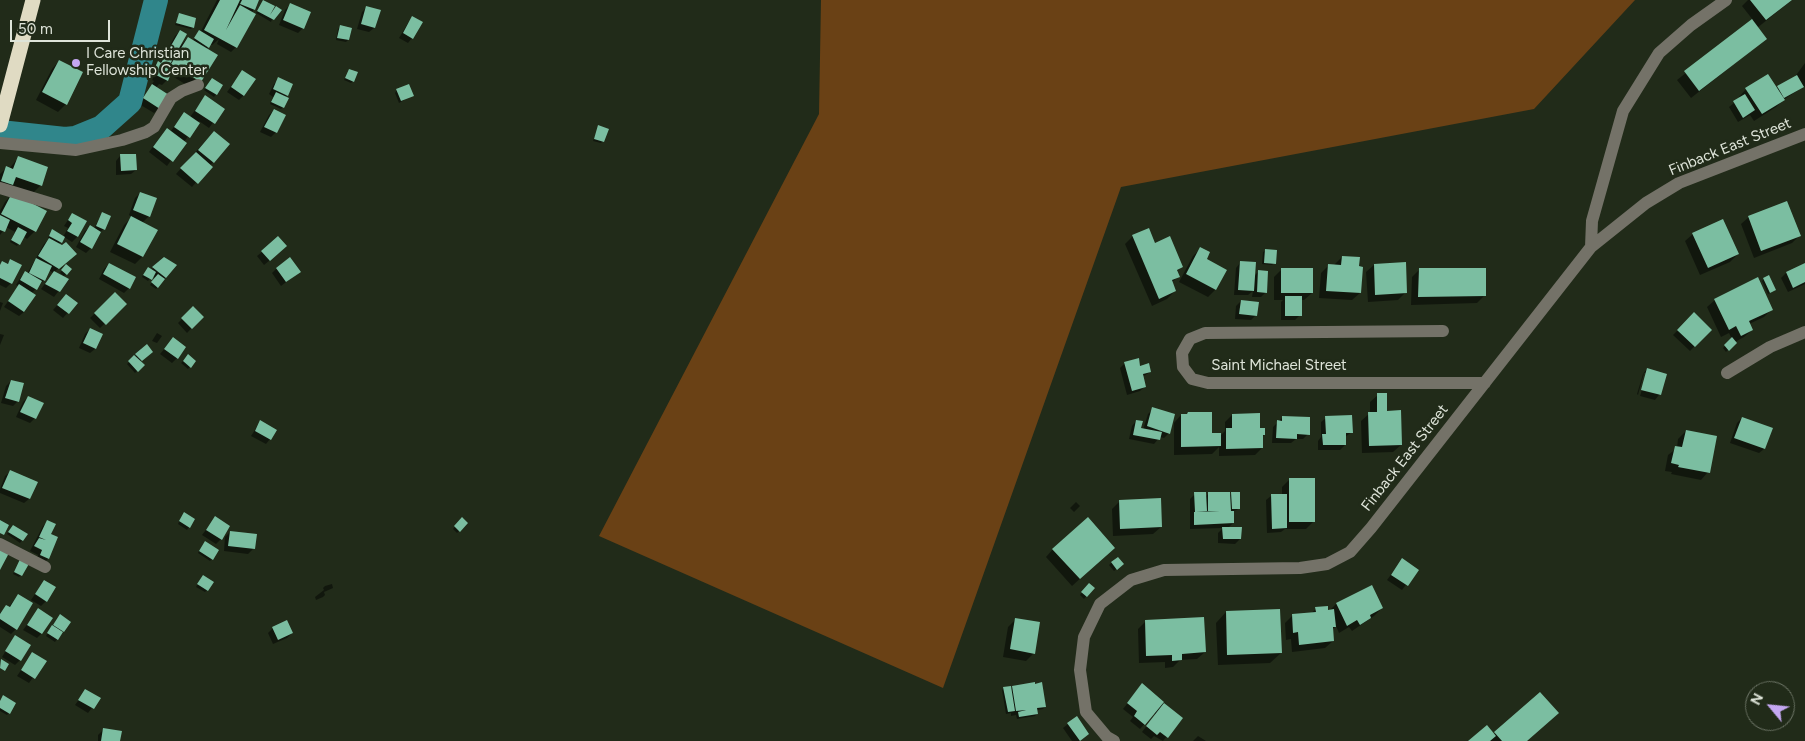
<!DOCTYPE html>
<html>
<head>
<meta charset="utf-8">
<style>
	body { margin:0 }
	#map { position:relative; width:1805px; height:741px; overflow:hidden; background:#212b19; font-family:Figtree,sans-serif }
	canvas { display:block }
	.north { position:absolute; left:1745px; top:681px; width:50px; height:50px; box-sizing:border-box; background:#212b19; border:1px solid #6d7566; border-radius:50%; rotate:298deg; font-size:14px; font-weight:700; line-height:20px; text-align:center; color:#dee4d9 }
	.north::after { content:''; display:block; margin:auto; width:18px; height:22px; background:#c4a7f1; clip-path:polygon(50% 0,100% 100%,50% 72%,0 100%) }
	.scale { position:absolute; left:10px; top:20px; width:100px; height:22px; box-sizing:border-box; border:2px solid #dee4d9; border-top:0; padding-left:6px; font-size:15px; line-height:18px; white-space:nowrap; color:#dee4d9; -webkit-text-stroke:4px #212b19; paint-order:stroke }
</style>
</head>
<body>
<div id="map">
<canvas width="1805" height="741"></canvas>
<div class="north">N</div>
<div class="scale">50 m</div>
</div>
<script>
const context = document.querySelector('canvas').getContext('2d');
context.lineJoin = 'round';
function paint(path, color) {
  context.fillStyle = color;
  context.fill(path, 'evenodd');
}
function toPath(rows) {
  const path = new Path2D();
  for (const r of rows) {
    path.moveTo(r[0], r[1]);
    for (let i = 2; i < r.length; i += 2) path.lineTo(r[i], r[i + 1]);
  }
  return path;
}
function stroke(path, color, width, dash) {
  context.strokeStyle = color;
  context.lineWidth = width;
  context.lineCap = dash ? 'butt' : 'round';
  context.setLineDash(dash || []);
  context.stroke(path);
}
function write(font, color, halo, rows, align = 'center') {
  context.font = font + ' Figtree,sans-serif';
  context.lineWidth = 5;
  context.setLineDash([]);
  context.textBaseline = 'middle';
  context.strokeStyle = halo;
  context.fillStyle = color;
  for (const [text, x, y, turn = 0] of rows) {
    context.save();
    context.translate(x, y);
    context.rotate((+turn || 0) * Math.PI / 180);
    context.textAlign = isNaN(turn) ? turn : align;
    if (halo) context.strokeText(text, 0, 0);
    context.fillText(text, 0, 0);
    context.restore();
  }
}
const forest = toPath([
	[821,0,1635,0,1534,109,1121,187,943,688,599,536,819,114]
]);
const shadow = toPath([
	[217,0,258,0,236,47,231,52,217,44,219,39,212,45,210,44,206,49,200,80,167,60,165,62,199,82,193,89,169,74,167,80,162,85,159,84,156,88,159,108,154,113,139,104,154,81,148,78,153,67,158,62,160,63,175,36,180,31,179,47,188,38,193,41,197,34,200,33],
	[1748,0,1792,0,1757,28,1757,46,1691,98,1677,80,1753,20,1742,6],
	[263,1,274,6,271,13,276,8,271,22,256,13],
	[290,5,303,28,298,33,279,25,285,10],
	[367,7,374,28,369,32,357,29,362,12],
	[179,15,193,27,191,29,175,25],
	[413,18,412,38,408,43,399,38,408,23],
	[340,27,348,40,346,42,336,40,338,29],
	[59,61,66,104,58,112,36,100,52,69],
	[1805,63,1805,87,1803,86,1797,91,1783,100,1776,107,1754,121,1750,115,1738,122,1729,107,1740,98,1739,97,1746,89,1776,89,1794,78],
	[349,71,353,81,351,83,344,80],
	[242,72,244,95,239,100,227,92],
	[279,79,292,85,285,97,283,107,281,109,270,104,273,97,269,94,274,84],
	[210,82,222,85,214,97,204,90],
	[397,90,413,95,399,103,395,93],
	[205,97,223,109,209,128,199,121,167,166,149,152,162,135,170,132,184,114,190,117],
	[274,110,285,116,276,132,271,137,260,132,269,115],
	[599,127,603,141,601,143,593,141],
	[209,137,228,144,192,187,176,174],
	[120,156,136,170,131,174,116,175,116,161],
	[18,158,41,185,33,193,0,191,0,174,6,168,9,169],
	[140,193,156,199,149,216,142,223,156,230,142,257,135,264,110,252,124,225,132,217,129,215,135,198],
	[12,194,35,231,27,239,23,236,17,246,10,242,15,232,6,227,0,235,0,211,5,202],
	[102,213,104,229,101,231,91,248,86,253,76,247,85,231,90,227,94,229],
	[72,214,85,222,77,237,72,242,64,237,59,244,70,259,54,272,64,276,60,273,66,265,71,269,63,277,67,280,54,297,41,289,53,273,49,270,44,280,32,293,24,312,19,316,4,307,19,286,16,285,21,277,26,272,27,274,44,244,49,239,48,238,51,233,63,237,68,228,64,226],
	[1749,217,1799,236,1792,243,1754,258,1741,224],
	[1693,234,1738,254,1730,262,1700,275,1685,241],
	[1133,236,1154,245,1182,267,1176,272,1178,277,1171,283,1175,291,1167,299,1152,306,1125,244],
	[1200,249,1205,260,1225,271,1215,290,1208,297,1179,282,1193,256],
	[1266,250,1274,263,1272,265,1262,264,1263,252],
	[281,251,264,265,257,256,262,252],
	[1342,257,1360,293,1352,300,1319,298,1321,273,1328,266,1334,265],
	[164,259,175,265,156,289,150,285,155,278,152,276,148,281,142,277,146,271,151,270],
	[10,261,11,283,6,288,0,285,0,265,6,265],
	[1240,263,1254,276,1258,272,1266,292,1261,297,1252,297,1253,291,1248,295,1234,295,1236,268],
	[109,264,129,288,124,293,99,279,104,269],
	[1374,265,1406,292,1398,300,1368,302,1366,272],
	[1805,265,1805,284,1788,292,1781,278,1786,273],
	[276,269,299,272,281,286,272,273],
	[1282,269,1312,293,1304,300,1300,300,1300,315,1295,320,1281,320,1281,302,1283,300,1274,300,1274,277],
	[1420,269,1485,295,1477,303,1411,305,1412,277],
	[1764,279,1775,290,1768,294,1762,281],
	[115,294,125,304,100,328,90,318],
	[66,295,76,303,63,318,53,310],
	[1715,300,1772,309,1764,317,1749,324,1752,330,1744,337,1735,342,1726,352,1723,348,1732,339,1729,333,1721,337,1707,307],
	[1241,301,1256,315,1251,320,1235,319,1236,306],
	[0,302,3,303,0,311],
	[193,308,202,317,187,333,178,323],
	[1694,314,1710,330,1690,351,1673,335],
	[90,329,101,334,95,349,90,353,79,348,85,334],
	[157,333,162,336,157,343,152,341],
	[0,334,4,335,0,345],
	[173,339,177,358,172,363,160,354],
	[147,346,151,352,139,362,143,365,135,373,127,364],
	[188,356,194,361,188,369,181,363],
	[1125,363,1150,372,1142,377,1145,386,1140,391,1127,395,1120,368],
	[1647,369,1665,375,1659,395,1655,400,1640,396,1647,373,1644,373,1638,395,1637,394,1643,374],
	[11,381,18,401,13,406,1,403,6,386],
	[1378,395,1401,445,1393,452,1362,453,1361,421,1370,413,1370,402],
	[28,397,35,418,30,423,16,417,23,402],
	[1153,409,1169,433,1164,438,1160,437,1154,444,1129,439,1132,426,1136,421,1140,429,1143,430,1148,414],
	[1181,415,1211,435,1221,435,1225,431,1225,422,1232,415,1259,430,1264,435,1262,437,1262,448,1255,455,1219,456,1219,447,1212,454,1174,455,1174,423],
	[1283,417,1308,434,1303,439,1296,439,1291,443,1272,443,1273,427],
	[1326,418,1352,432,1345,437,1345,445,1340,450,1318,450,1318,441,1321,437,1321,422],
	[1742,418,1764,449,1759,453,1730,443,1737,423],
	[260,422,270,439,266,444,251,436],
	[1686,431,1708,472,1701,480,1671,474,1672,472,1665,471,1668,455,1677,448,1678,439],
	[10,472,36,482,29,499,24,503,0,493,0,489,5,476],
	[1290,479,1314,521,1306,529,1285,529,1281,532,1267,533,1266,500,1271,496,1282,495,1282,487],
	[1232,493,1239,508,1237,510,1233,511,1233,523,1228,528,1240,539,1235,544,1218,543,1218,533,1223,528,1190,529,1190,499,1195,494,1205,497,1208,494,1229,496],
	[1076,502,1080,506,1074,512,1070,508],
	[1119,502,1161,527,1153,534,1113,536,1112,509],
	[182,516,194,520,187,530,178,524],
	[215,518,221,539,216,544,202,535],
	[462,519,467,523,457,533,453,529],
	[48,521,48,559,43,563,36,560,38,555,30,551,43,526],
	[11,528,26,535,20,543,7,534],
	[230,532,253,549,248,554,224,551,225,537],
	[203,545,212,559,210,561,198,553],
	[1053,549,1106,555,1072,586,1046,557],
	[1117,558,1120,566,1114,571,1109,565],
	[1402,560,1417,570,1402,590,1387,580],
	[20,561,21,575,19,577,13,574],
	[201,579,207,590,205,592,196,587],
	[44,581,46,601,41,606,31,600],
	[332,584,333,588,324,592,325,595,323,597,316,600,315,597,324,590,323,588,325,586],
	[1089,584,1093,588,1084,599,1080,595],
	[1371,587,1382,608,1374,616,1352,631,1349,627,1339,633,1336,626,1332,630,1333,641,1325,648,1292,652,1291,639,1286,640,1285,623,1292,616,1310,614,1316,609,1329,611,1336,604],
	[18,595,16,629,11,634,0,627,0,613,6,607,8,608],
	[38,610,41,634,37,638,23,630],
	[1226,612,1281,653,1270,663,1218,665,1216,623],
	[58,618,69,622,55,642,46,636],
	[1015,620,1034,653,1026,661,1003,657,1008,627],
	[1145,622,1205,652,1197,659,1180,660,1173,667,1165,668,1165,662,1139,663,1138,629],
	[273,628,292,633,287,638,273,644,268,633],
	[11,642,20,660,15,665,2,657],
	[33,653,45,661,29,683,17,676],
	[1142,685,1181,718,1163,741,1154,736,1151,739,1142,732,1155,715,1154,713,1140,729,1130,721,1133,717,1123,709],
	[1013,687,1045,707,1043,709,1036,710,1037,714,1035,716,1017,719,1016,715,1011,716,1011,713,1006,714,1002,690,1004,688,1010,689],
	[86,690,99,699,88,713,75,705],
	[1540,694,1527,741,1470,741,1493,735],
	[0,701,9,713,7,715,0,711],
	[1068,724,1088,734,1080,741,1072,741,1063,728],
	[103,730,119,741,98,741,98,735],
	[1198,736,1206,741,1193,741]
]);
const river = toPath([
	[0,132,65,139,75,138,102,127,130,102,156,0]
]);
const building = toPath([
	[220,0,240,0,226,30,240,5,256,14,237,48,204,30],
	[242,0,259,0,255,10,240,4],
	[263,0,275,6,270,15,276,6,282,10,274,20,257,11],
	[1750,0,1792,0,1766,20],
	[290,3,311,12,304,29,283,20],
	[366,6,381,10,375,28,361,24],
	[179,13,196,18,194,28,176,23],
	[412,16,423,22,413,39,403,33],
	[1752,19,1767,39,1699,91,1684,71],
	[340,25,352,28,349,40,337,38],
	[180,30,187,34,169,66,173,68,168,81,152,73,158,61,161,63],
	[199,30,214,39,209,48,194,38],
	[188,37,218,55,201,82,171,64],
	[59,60,83,72,67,105,42,92],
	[349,69,358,72,354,82,345,78],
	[242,70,256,79,244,96,231,87],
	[1768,74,1785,100,1762,114,1745,88],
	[1797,75,1804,87,1784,98,1777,86],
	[278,77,293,84,288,96,273,89],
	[212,78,223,85,217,95,205,88],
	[152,84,169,95,160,109,143,98],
	[409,84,414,96,401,101,396,89],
	[276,92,289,98,284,108,271,102],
	[1745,94,1755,110,1743,118,1733,101],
	[205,95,225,109,215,124,195,111],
	[274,109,286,115,277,133,264,127],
	[184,112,200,123,190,138,174,127],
	[598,125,609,129,604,142,594,139],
	[167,128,187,143,173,162,153,147],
	[214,131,230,144,214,163,198,150],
	[196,152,213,167,198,184,180,168],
	[120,154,136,154,137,170,121,171],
	[18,156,48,167,42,186,16,177,13,185,1,181,6,166,13,169],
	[140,192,157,198,150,217,133,210],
	[12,193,47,211,36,232,1,214],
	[1787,201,1801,236,1761,251,1748,216],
	[102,212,111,216,105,230,96,226],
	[72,213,87,221,78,237,67,231,72,223,68,220],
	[0,215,10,220,5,232,0,230],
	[131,216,158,230,143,257,117,244],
	[1723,219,1739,254,1708,268,1692,233],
	[90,225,101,232,92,249,80,242],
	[18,227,27,232,20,245,11,240],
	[1149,228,1155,243,1170,236,1183,267,1177,270,1180,277,1172,280,1176,291,1159,299,1132,235],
	[52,229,65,237,62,243,49,236],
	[278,236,287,246,270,261,261,251],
	[49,238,62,245,66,242,77,254,59,269,38,256],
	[1200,247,1210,252,1207,259,1227,270,1216,290,1186,274],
	[1265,249,1277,250,1276,264,1264,263],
	[1342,256,1360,257,1359,266,1363,267,1361,293,1326,291,1328,264,1341,265],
	[164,257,177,265,166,278,152,267],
	[290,257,301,272,286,282,276,268],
	[36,258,52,266,45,281,29,273],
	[10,259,22,265,12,284,0,278,0,265,2,261,8,264],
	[1240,261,1256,262,1254,291,1238,290],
	[1406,262,1407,293,1375,295,1374,264],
	[109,263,136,277,130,289,103,274],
	[1805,263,1805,282,1793,288,1786,272],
	[66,264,72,269,67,275,61,270],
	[148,267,156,272,152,280,143,275],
	[1281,268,1313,268,1313,293,1281,293],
	[1419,268,1486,268,1486,296,1418,297],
	[1258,270,1268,271,1267,293,1257,292],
	[25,271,42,281,37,290,20,280],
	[54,271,69,279,60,292,45,284],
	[158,274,165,279,158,288,151,282],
	[1769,275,1776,290,1770,293,1763,278],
	[1758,277,1773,310,1749,321,1753,330,1741,336,1736,326,1729,330,1714,299],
	[19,284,36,295,24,312,8,301],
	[115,292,127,304,106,325,94,313],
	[66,294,78,303,69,314,57,305],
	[1285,296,1302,296,1302,316,1285,316],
	[1241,300,1259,302,1257,316,1239,314],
	[193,306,204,317,192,329,181,318],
	[1694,312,1712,330,1695,347,1677,330],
	[90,328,103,334,96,349,83,343],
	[173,337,186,347,178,359,164,349],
	[1732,337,1737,343,1729,351,1724,345],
	[147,344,153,352,142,361,135,354],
	[188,354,196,361,191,368,183,361],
	[134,355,145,365,138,372,128,361],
	[1139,358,1140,366,1149,363,1151,372,1143,374,1146,387,1132,391,1124,362],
	[1647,368,1667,374,1661,395,1641,390],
	[11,380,24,383,19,402,5,398],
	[1377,393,1387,393,1387,411,1401,410,1402,445,1369,446,1368,412,1377,412],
	[28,396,44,403,36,419,20,412],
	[1152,407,1175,414,1170,434,1147,426],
	[1188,412,1212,412,1212,433,1221,433,1221,446,1181,447,1181,414,1187,414],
	[1260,413,1260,428,1265,428,1265,435,1263,435,1263,448,1226,449,1226,428,1232,428,1232,414],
	[1352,415,1353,433,1346,433,1346,445,1323,445,1322,434,1326,434,1325,416],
	[1282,416,1310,417,1310,435,1297,434,1297,439,1276,438,1277,420,1282,421],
	[1742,417,1773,428,1765,449,1734,438],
	[260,420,277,430,271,440,255,431],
	[1136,420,1143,421,1141,428,1162,432,1160,440,1133,435],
	[1686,430,1717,436,1710,473,1678,467,1679,465,1671,463,1675,446,1682,447],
	[10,470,38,482,30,499,2,488],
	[1289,478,1315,478,1315,522,1289,522],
	[1194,492,1206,492,1207,511,1195,512],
	[1208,492,1230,492,1231,511,1234,511,1234,523,1194,525,1194,512,1220,511,1208,511],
	[1231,492,1240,492,1240,509,1232,509],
	[1271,494,1287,494,1287,528,1272,529],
	[1161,498,1162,527,1120,529,1119,500],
	[184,512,195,519,190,528,179,521],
	[215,516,230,526,222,540,206,530],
	[462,517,468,523,460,532,454,526],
	[1088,517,1115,548,1080,579,1052,549],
	[0,520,9,525,4,535,0,533],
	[47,520,56,524,51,534,58,537,49,559,40,555,42,550,34,546,39,538,46,540,39,537],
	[13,525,28,534,23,541,8,532],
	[1222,527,1242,527,1241,539,1223,539],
	[230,531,257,534,255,549,228,546],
	[205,541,219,550,213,560,199,551],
	[0,548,9,553,0,570],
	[21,557,30,562,22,576,14,572],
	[1118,557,1124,564,1117,570,1111,562],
	[1402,558,1419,570,1408,586,1391,575],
	[203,575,214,582,208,591,197,584],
	[44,580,56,587,47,602,35,594],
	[1089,583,1095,588,1087,597,1081,592],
	[1372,585,1383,608,1370,615,1371,618,1360,625,1357,620,1347,626,1336,603],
	[18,594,33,603,17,630,0,619,0,614,6,605,10,607],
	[1328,606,1328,610,1334,609,1336,627,1333,627,1334,641,1299,645,1298,632,1293,633,1292,614,1316,612,1315,607],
	[38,608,53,618,42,634,27,625],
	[1280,609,1282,653,1227,655,1226,611],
	[60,614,71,622,64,632,53,625],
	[1204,617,1206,652,1182,654,1182,660,1172,661,1172,655,1146,656,1145,620],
	[1015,618,1040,622,1035,654,1010,649],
	[287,620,293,633,278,640,272,627],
	[52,625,63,632,58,640,47,633],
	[15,635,31,645,21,661,5,651],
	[32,652,47,661,35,679,21,670],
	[1,659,9,664,5,671,0,668],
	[1035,682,1035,684,1042,682,1046,707,1037,708,1038,714,1019,717,1018,712,1026,710,1016,711,1012,686],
	[1142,683,1164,702,1145,725,1134,716,1137,711,1127,703],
	[1011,686,1015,711,1008,712,1003,687],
	[85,689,101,698,94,709,78,700],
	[1540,692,1559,713,1527,741,1502,741,1494,732],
	[3,695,16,703,10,714,0,708,0,701],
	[1164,703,1183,718,1168,738,1160,732,1157,735,1146,726],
	[1077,716,1089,734,1080,741,1067,723],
	[1487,725,1496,736,1490,741,1468,741],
	[103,728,122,731,120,741,101,741]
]);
const minor = toPath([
	[0,143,76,150,122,140,146,132,154,127,171,98,182,91,198,85],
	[0,188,56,205],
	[1591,247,1592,221,1623,111,1659,53,1691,25,1726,0],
	[1443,331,1205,333,1190,339,1182,353,1183,367,1192,379,1208,383,1485,383],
	[1727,373,1770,347,1805,332],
	[0,544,45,567],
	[1114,741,1107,737,1086,712,1080,670,1084,637,1100,604,1131,580,1164,570,1300,568,1327,564,1350,552,1371,528,1591,247,1646,203,1679,183,1805,134]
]);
const highway = toPath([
	[0,125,33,0]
]);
const markers = [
	[76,63,5,"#c4a7f1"]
];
const poiNames = [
	["I Care Christian",86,54],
	["Fellowship Center",86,71]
];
const streetNames = [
	["Finback East Street",1730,147,-22],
	["Saint Michael Street",1279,366],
	["Finback East Street",1405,458,-52]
];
paint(forest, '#6a4115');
paint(shadow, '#0007');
stroke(river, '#30868b', 24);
paint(building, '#7bbea1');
stroke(minor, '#747268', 12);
stroke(highway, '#e0dbc3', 15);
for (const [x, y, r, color] of markers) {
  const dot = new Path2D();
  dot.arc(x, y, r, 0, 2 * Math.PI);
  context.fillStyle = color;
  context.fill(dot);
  stroke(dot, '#212b19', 2);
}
write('15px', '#dee4d9', '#212b19', poiNames, 'left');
write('15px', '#dee4d9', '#212b19', streetNames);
</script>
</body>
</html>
